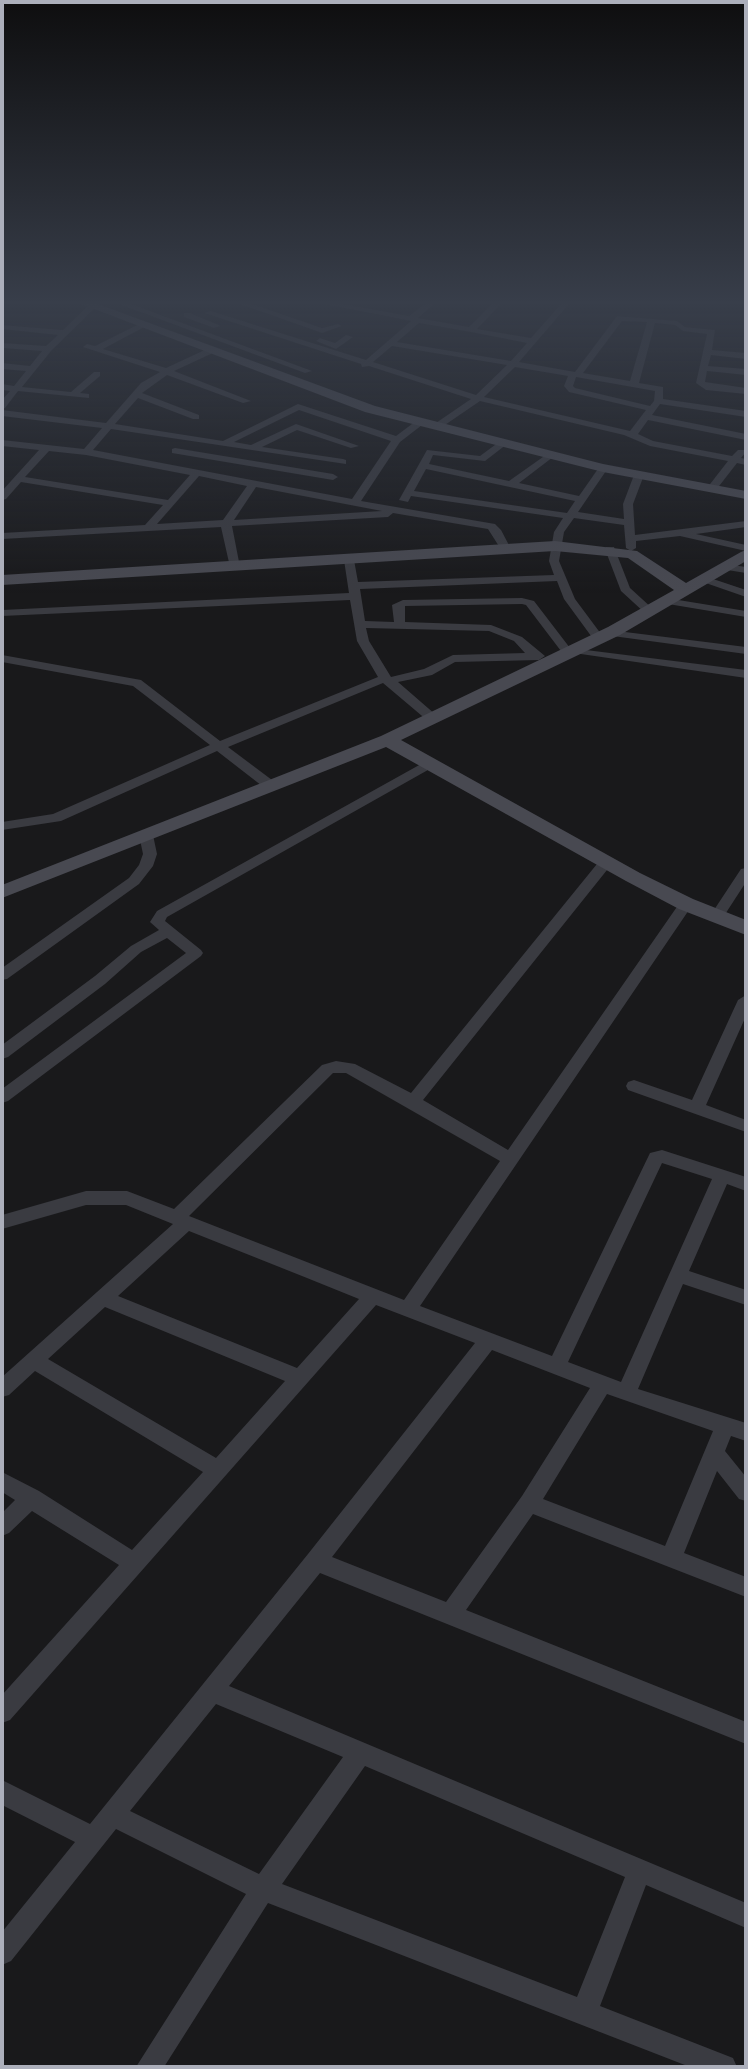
<!DOCTYPE html>
<html>
<head>
<meta charset="utf-8">
<style>
	body { margin:0 }
	#map { position:relative; width:748px; height:2069px; overflow:hidden; background:#19191b; font-family:Karla,sans-serif }
	canvas { display:block }
	.frame { position:absolute; inset:0; border:4px solid #acafbb; pointer-events:none }
</style>
</head>
<body>
<div id="map">
<canvas width="748" height="2069"></canvas>
<div class="frame"></div>
</div>
<script>
const context = document.querySelector('canvas').getContext('2d');
context.lineJoin = 'round';
function toPath(rows) {
  const path = new Path2D();
  for (const r of rows) {
    path.moveTo(r[0], r[1]);
    for (let i = 2; i < r.length; i += 2) path.lineTo(r[i], r[i + 1]);
  }
  return path;
}
function paint(path, color) {
  context.fillStyle = color;
  context.fill(path, 'evenodd');
}
const street = toPath([
	[90,304,97,306,51,351,22,387,71,392,94,372,100,372,100,376,80,393,89,394,89,398,18,391,5,408,2,409,2,400,10,391,2,390,2,384,14,386,26,371,2,369,2,363,30,366,42,351,2,348,2,343,46,346,58,335,2,329,2,325,63,330,90,304],
	[119,304,131,304,312,371,305,373,119,304],
	[240,304,252,304,322,328,338,324,342,326,322,333,240,304],
	[325,304,343,304,409,316,425,304,434,304,418,318,469,327,492,304,501,304,477,329,531,338,561,304,569,304,519,362,575,372,617,316,677,321,685,327,715,330,712,350,746,353,746,359,711,355,708,366,746,369,746,375,707,371,705,382,746,388,746,394,706,390,696,383,707,334,683,331,675,325,655,323,639,383,663,387,663,399,746,411,746,417,660,404,652,415,746,434,746,440,648,420,638,434,653,441,732,456,738,450,744,450,746,452,741,458,746,459,746,465,737,463,716,490,712,491,707,488,728,461,650,446,624,435,480,401,439,429,433,429,433,425,471,399,369,366,362,367,361,364,204,313,211,311,366,360,411,321,325,304],
	[622,321,647,322,630,381,583,373,622,321],
	[419,323,471,332,527,343,511,361,397,342,419,323],
	[392,346,507,365,476,395,373,362,392,346],
	[515,367,568,376,564,386,569,392,646,410,630,431,484,397,515,367],
	[576,377,655,391,654,401,650,406,575,388,573,386,576,377],
	[184,313,190,313,221,326,214,328,184,317,184,313],
	[141,323,148,325,103,349,166,368,209,348,215,348,215,352,174,371,251,401,243,403,167,375,142,393,199,415,199,419,193,419,138,398,115,424,223,441,298,404,396,436,416,421,422,421,422,425,400,442,361,501,495,524,501,530,511,549,502,551,488,529,393,513,388,517,232,526,240,567,235,570,230,567,221,527,2,539,2,533,145,525,163,505,21,482,6,499,2,500,2,491,39,450,2,446,2,440,84,449,102,428,2,416,2,410,106,423,141,383,160,372,83,347,87,344,95,346,141,323],
	[299,410,391,441,352,499,93,450,111,429,346,464,346,460,343,459,262,447,297,430,351,448,359,446,296,424,251,445,234,442,299,410],
	[49,451,86,455,190,475,168,500,25,477,49,451],
	[199,476,247,486,223,520,157,524,199,476],
	[256,487,382,511,234,520,256,487],
	[346,335,353,337,336,349,316,341,320,338,335,343,346,335],
	[499,442,507,444,485,461,433,455,429,464,509,481,550,452,555,455,553,457,519,483,579,496,600,466,606,466,608,468,578,512,624,519,623,504,634,475,642,473,644,475,633,504,635,535,746,521,746,527,696,534,746,545,746,551,680,536,636,541,636,548,631,551,626,548,624,525,574,518,564,532,559,561,575,599,604,638,602,640,594,640,564,599,557,581,360,589,365,621,394,622,392,605,403,600,522,598,534,601,570,648,746,670,746,678,574,653,564,655,526,605,522,604,405,606,405,622,491,625,522,637,545,656,539,660,455,662,432,675,398,682,436,715,436,721,428,721,383,683,228,747,276,783,276,789,266,789,217,751,61,821,2,830,2,822,53,814,210,745,133,686,2,662,2,655,141,680,220,741,378,677,357,641,350,600,2,616,2,610,349,593,344,560,349,557,354,560,358,582,554,575,549,561,554,532,563,518,411,496,408,502,399,500,427,450,480,456,499,442],
	[426,469,575,501,567,513,414,491,426,469],
	[366,628,489,631,514,641,525,653,453,655,424,669,391,677,369,641,366,628],
	[175,448,333,474,338,477,333,480,172,453,172,449,175,448],
	[606,547,614,547,630,588,653,609,653,613,645,613,621,591,605,549,606,547],
	[725,564,746,567,746,573,721,569,721,565,725,564],
	[704,576,746,590,746,597,700,581,700,577,704,576],
	[666,598,746,611,746,617,662,603,660,601,666,598],
	[609,630,746,647,746,654,605,635,603,633,609,630],
	[430,759,435,760,435,766,167,917,165,921,201,950,203,953,201,956,8,1101,2,1103,2,1089,186,953,167,938,141,952,105,984,8,1057,2,1059,2,1045,95,976,131,946,159,930,150,922,157,911,430,759],
	[146,831,153,835,157,854,153,866,139,884,7,979,2,980,2,968,129,878,139,865,143,854,139,835,146,831],
	[606,858,611,859,613,862,611,865,423,1100,508,1150,681,901,691,901,693,904,420,1306,552,1356,650,1153,662,1150,746,1177,746,1191,727,1184,689,1271,746,1290,746,1305,683,1284,638,1389,746,1423,746,1441,731,1436,725,1451,746,1477,746,1501,739,1499,717,1471,684,1553,746,1577,746,1597,533,1514,466,1610,746,1722,746,1744,320,1573,229,1686,746,1903,746,1928,646,1885,600,2006,733,2058,737,2067,690,2067,268,1903,164,2067,136,2067,246,1894,116,1829,11,1961,2,1965,2,1932,75,1842,2,1805,2,1780,90,1824,308,1554,475,1343,376,1305,10,1720,2,1723,2,1695,119,1565,32,1511,9,1533,2,1536,2,1513,15,1500,2,1492,2,1472,39,1491,132,1550,203,1472,35,1371,9,1395,2,1397,2,1377,173,1224,126,1205,86,1205,2,1229,2,1215,86,1191,127,1191,174,1209,322,1065,336,1061,355,1064,411,1093,601,859,606,858],
	[333,1073,346,1073,500,1161,404,1300,189,1216,333,1073],
	[662,1163,712,1179,621,1382,568,1362,662,1163],
	[189,1231,307,1278,359,1299,297,1368,118,1296,189,1231],
	[105,1307,285,1381,216,1458,48,1359,105,1307],
	[492,1350,590,1388,522,1496,446,1602,332,1557,492,1350],
	[607,1394,713,1431,665,1546,543,1499,607,1394],
	[216,1704,343,1757,259,1874,130,1811,216,1704],
	[365,1766,625,1877,577,1997,282,1884,365,1766],
	[746,868,746,882,722,919,712,919,710,916,712,913,741,869,746,868],
	[746,995,746,1016,706,1105,746,1120,746,1132,628,1090,626,1086,628,1082,634,1080,692,1100,738,1000,746,995]
]);
const secondary = toPath([
	[81,304,98,304,375,406,603,464,746,491,746,499,603,472,365,412,81,304],
	[555,541,637,551,686,583,741,552,746,550,746,561,620,635,401,740,640,873,693,899,746,920,746,935,679,909,626,881,386,747,2,898,2,885,381,736,608,627,674,590,628,558,555,551,2,585,2,575,555,541]
]);
paint(street, '#3a3b41');
paint(secondary, '#484951');
const sky = context.createLinearGradient(0, 0, 0, 594);
sky.addColorStop(0, '#0e0e0f');
sky.addColorStop(0.51, '#383e4a');
sky.addColorStop(1, '#383e4a00');
context.fillStyle = sky;
context.fillRect(0, 0, 748, 594);
</script>
</body>
</html>
